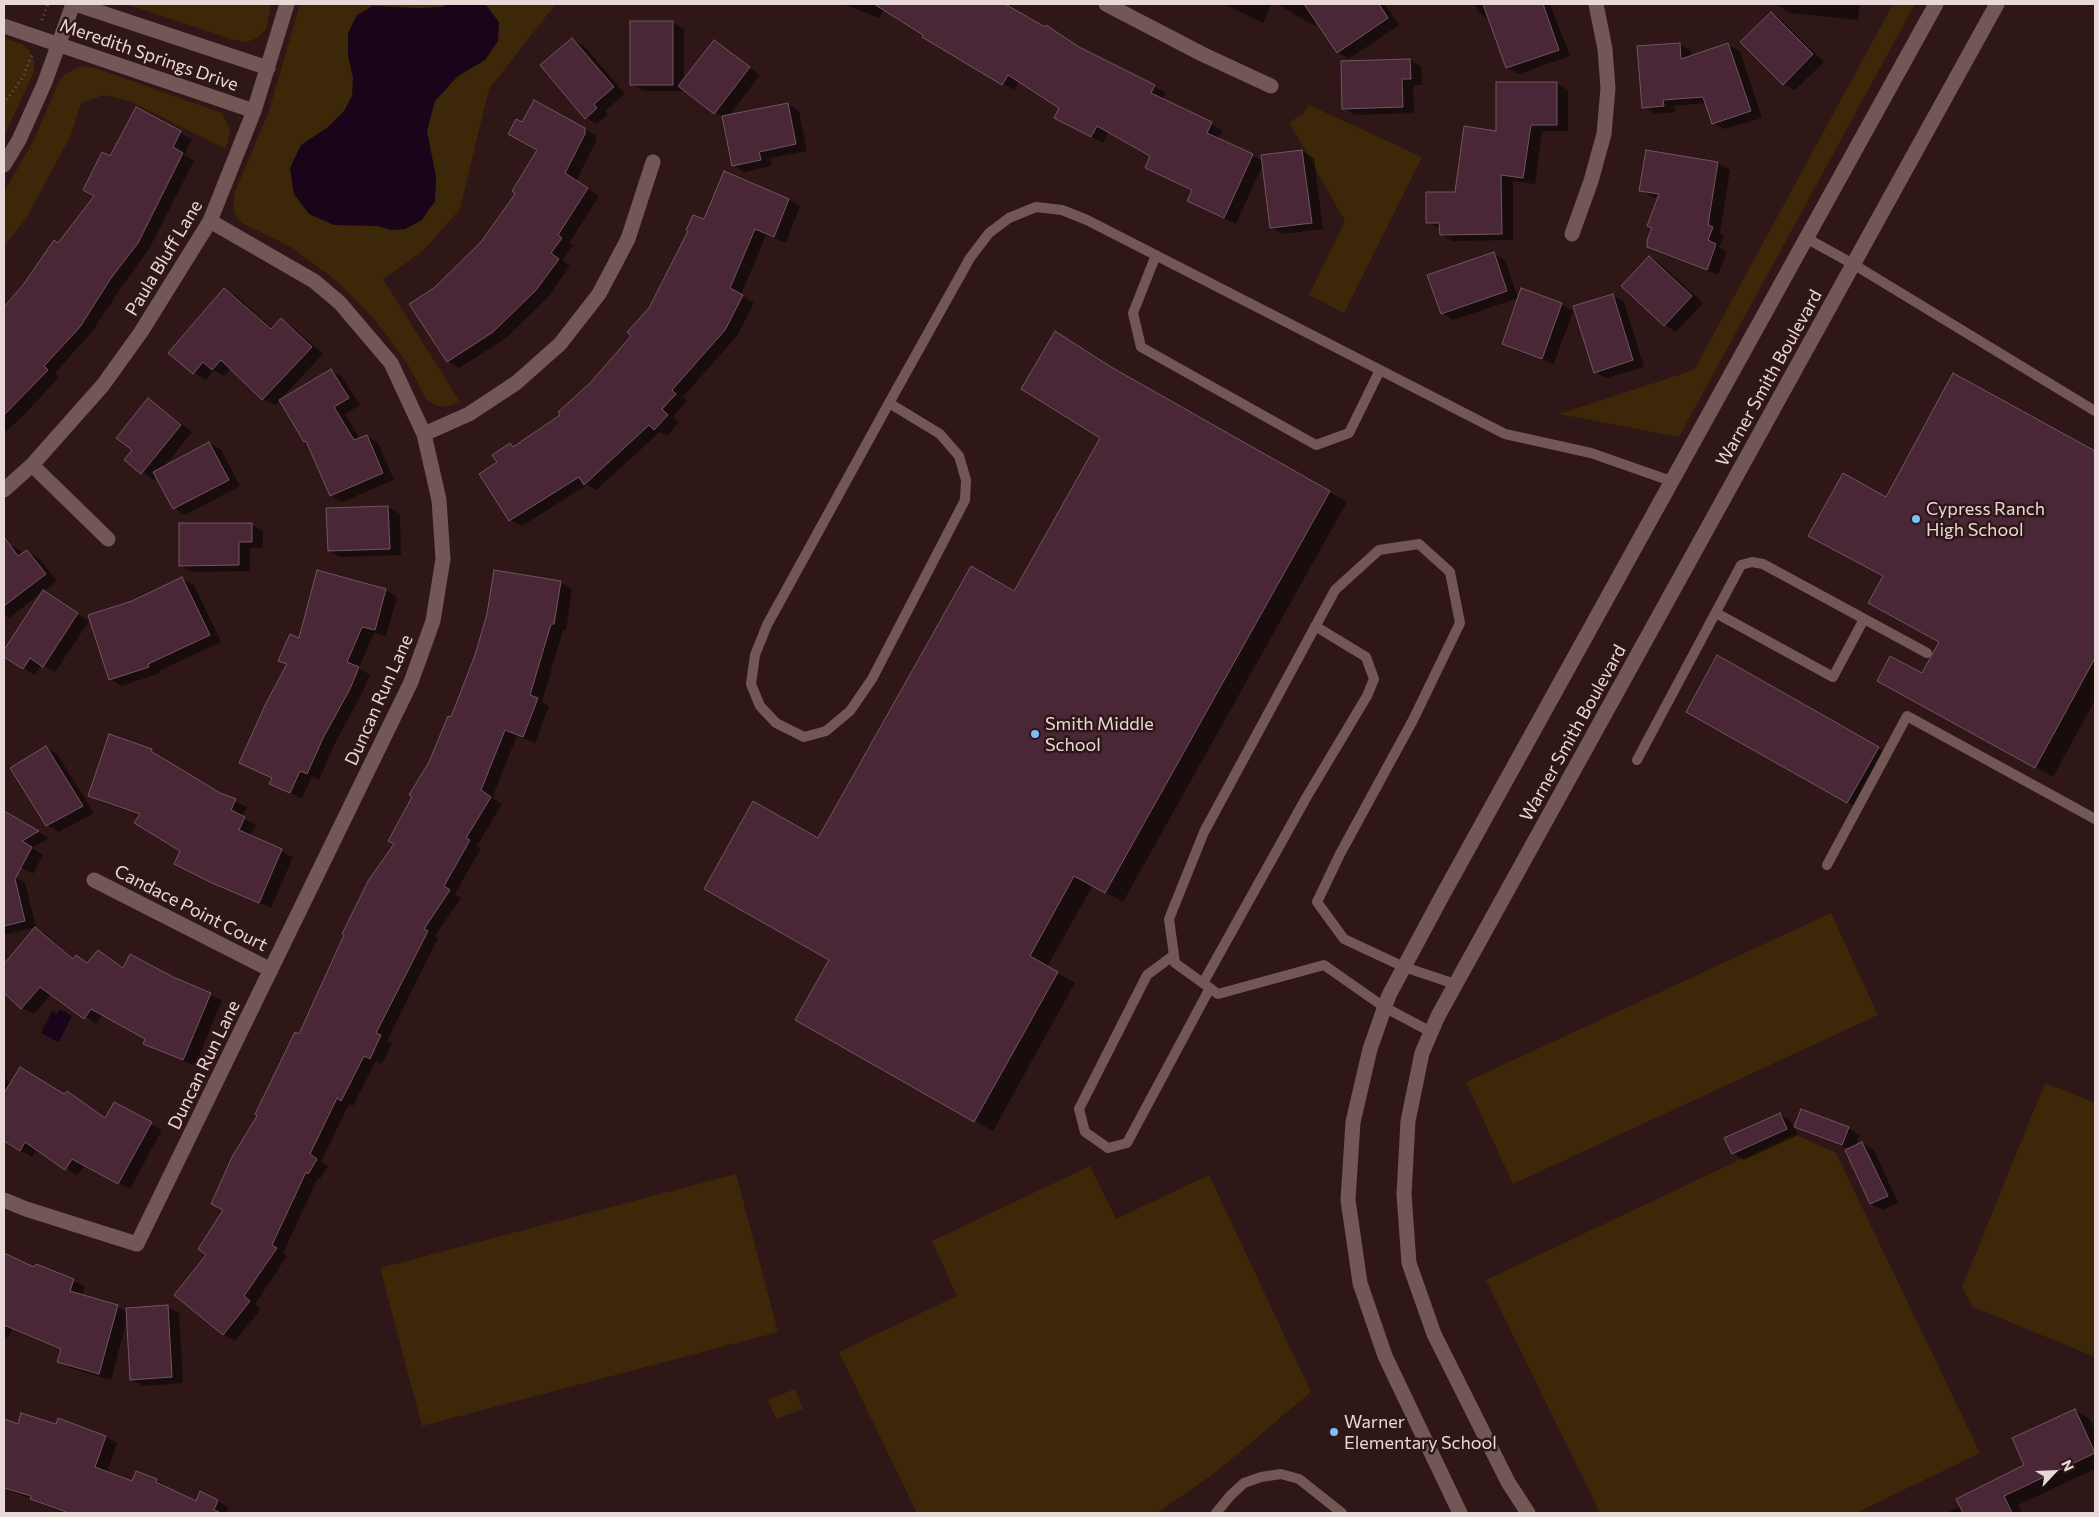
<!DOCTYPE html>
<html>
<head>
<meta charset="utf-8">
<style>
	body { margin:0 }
	#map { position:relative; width:2099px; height:1517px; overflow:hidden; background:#2f1718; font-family:Commissioner,sans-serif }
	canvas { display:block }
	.frame { position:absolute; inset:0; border:5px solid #e9d8d8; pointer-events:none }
	.north { position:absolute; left:2029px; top:1447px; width:50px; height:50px; -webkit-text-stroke:4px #2f1718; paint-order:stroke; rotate:65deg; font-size:14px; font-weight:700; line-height:20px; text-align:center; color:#e9d8d8 }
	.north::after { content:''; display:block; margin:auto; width:18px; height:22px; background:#e9d8d8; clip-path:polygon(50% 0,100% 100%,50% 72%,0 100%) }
</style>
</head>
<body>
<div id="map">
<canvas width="2099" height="1517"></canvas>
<div class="frame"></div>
<div class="north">N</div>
</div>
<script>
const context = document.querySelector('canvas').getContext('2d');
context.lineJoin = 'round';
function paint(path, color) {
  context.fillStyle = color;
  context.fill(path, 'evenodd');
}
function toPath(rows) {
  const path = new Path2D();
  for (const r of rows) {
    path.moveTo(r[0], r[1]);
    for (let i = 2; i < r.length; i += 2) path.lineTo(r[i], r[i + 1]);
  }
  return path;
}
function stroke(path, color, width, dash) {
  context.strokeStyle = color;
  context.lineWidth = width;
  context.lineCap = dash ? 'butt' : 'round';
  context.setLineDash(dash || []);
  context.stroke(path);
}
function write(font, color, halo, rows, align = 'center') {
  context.font = font + ' Commissioner,sans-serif';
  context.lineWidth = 5;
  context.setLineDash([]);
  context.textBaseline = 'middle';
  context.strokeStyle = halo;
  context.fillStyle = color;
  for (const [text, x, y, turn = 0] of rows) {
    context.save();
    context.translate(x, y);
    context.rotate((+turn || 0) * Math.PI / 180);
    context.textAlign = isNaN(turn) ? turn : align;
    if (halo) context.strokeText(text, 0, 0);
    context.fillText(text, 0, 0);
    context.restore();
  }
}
const green = toPath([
	[126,4,271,4,266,29,257,38,247,42,234,40],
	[300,4,553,4,555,5,489,89,460,209,423,251,383,279,460,402,445,407,437,406,427,400,407,363,375,320,337,281,291,247,244,224,236,217,233,206,235,192,269,111],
	[1893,4,1915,4,1679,437,1559,414,1694,370],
	[4,38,22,44,29,50,34,60,34,72,4,136],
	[85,66,98,69,222,113,230,130,226,149,129,101,104,95,81,103,71,135,27,217,4,247,4,192,35,138,58,84,65,74,79,67],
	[1309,105,1422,157,1344,313,1309,295,1345,221,1289,122,1302,115],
	[1831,913,1878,1015,1513,1184,1466,1082],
	[2045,1083,2095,1103,2095,1357,1973,1307,1962,1287],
	[1794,1134,1836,1153,1980,1453,1856,1513,1600,1513,1486,1280],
	[1090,1166,1116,1219,1209,1175,1311,1392,1216,1472,1157,1513,917,1513,839,1352,957,1296,932,1241],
	[736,1174,778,1332,422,1426,380,1268],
	[795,1389,803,1409,776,1419,768,1400]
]);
const water = toPath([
	[450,4,486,5,499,22,498,41,485,60,458,76,435,101,427,131,436,177,435,201,422,220,405,229,391,230,377,226,334,225,309,214,294,194,290,168,301,145,328,127,344,111,352,96,353,78,348,55,348,33,357,15,373,6,419,8,441,7],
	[60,1009,72,1016,59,1042,41,1033,52,1011,57,1014]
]);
const shadow = toPath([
	[842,4,1002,4,1045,29,1058,33,1085,51,1166,93,1162,100,1223,130,1218,139,1263,161,1262,156,1302,151,1314,158,1323,229,1283,234,1271,227,1263,164,1236,224,1188,201,1193,190,1152,156,1109,132,1103,143,1067,124,1060,108,1019,81,1014,90,924,37,925,35,884,9,880,18],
	[1224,4,1271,4,1263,23],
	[1277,4,1328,4,1324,10,1334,4,1385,4,1399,25,1349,59,1337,52,1318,22,1315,26],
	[1474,4,1550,4,1570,56,1519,74,1507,68,1490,20,1479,13],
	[1778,4,1860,4,1858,20,1790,13,1778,6],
	[1771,13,1782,20,1824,62,1795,90,1784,84],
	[672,22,684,29,684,81,715,41,760,75,729,116,788,104,799,111,807,151,770,158,772,166,744,172,733,165,724,118,684,89,684,91,643,91,632,84],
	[572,39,584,46,625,94,605,111,608,115,597,124,586,118],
	[1680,44,1691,51,1692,57,1728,45,1740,51,1762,118,1724,129,1713,123,1706,103,1674,106,1675,112,1655,114,1644,107],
	[1410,60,1421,67,1422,85,1413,85,1414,113,1355,115,1343,108],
	[1556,83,1568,90,1568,131,1542,131,1535,184,1513,181,1513,240,1453,241,1441,234,1441,229,1428,222,1456,193,1497,132],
	[136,109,192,139,184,155,194,161,149,249,123,285,91,333,55,373,59,377,24,415,4,433,4,327,11,319,59,244,95,196,111,158],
	[522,123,585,129,596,135,596,141,576,181,599,196,569,243,573,245,562,260,570,266,548,297,505,339,459,368,448,361,435,289,482,243,517,193,539,150],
	[1647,151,1718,163,1730,170,1720,233,1724,235,1719,247,1727,252,1718,275,1660,253,1648,246,1659,198,1652,197,1641,190],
	[724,173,789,200,800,206,786,243,766,235,741,295,754,303,737,336,683,397,687,401,673,417,679,422,667,436,660,432,596,490,587,485,522,526,510,520,498,463,510,445,514,447,562,415,633,336,705,221],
	[1493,253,1505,260,1518,298,1453,320,1442,313],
	[1650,257,1661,264,1703,303,1676,332,1665,325,1623,286],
	[225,290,236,296,273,329,282,320,293,327,323,354,275,405,263,399,231,368,224,376,214,370,206,380,194,373,170,353],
	[1613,295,1624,302,1644,367,1606,378,1595,372],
	[1561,304,1573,311,1554,364,1515,350,1503,344],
	[331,370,342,377,360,405,345,414,360,439,367,436,378,443,394,480,342,502,330,495,308,443,305,441],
	[1954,375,2095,453,2095,700,2053,777,1896,691,1923,675,1940,642,1884,576,1887,499],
	[1126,377,1347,502,1123,902,1093,885,1047,967,1075,983,993,1131,796,1020,830,959,819,840,1015,593,1102,437],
	[148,400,159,407,192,432,164,467,209,443,221,450,240,486,185,515,174,508,157,476,154,480,126,460,134,450],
	[388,507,400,514,401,555,340,557,329,551,327,509],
	[251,524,263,531,263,548,250,548,250,571,192,572,180,565],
	[8,544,20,550,23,555,27,551,39,558,57,581,43,592,89,621,55,672,42,664,35,675,4,656,4,652,42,592,9,618,4,615,4,547],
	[182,579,194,585,221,642,159,671,160,673,122,686,110,679,132,603],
	[560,582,572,589,566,630,563,630,542,702,549,706,535,743,517,736,492,798,502,804,477,846,481,848,455,894,461,898,435,936,438,938,387,1041,392,1043,382,1064,376,1061,353,1106,349,1104,321,1162,328,1166,320,1179,318,1178,283,1253,287,1256,255,1304,261,1309,235,1341,223,1334,208,1254,259,1116,395,844,451,718],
	[385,590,397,597,386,636,374,633,359,668,370,675,361,695,335,743,319,780,312,776,302,799,271,783,273,778,241,762,288,665,280,660,300,639],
	[1718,657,1890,755,1860,809,1687,711],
	[46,747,57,754,94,813,59,832,47,825],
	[151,750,163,757,162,759,221,795,247,807,242,817,256,825,250,836,293,857,271,908,225,889,187,870,182,851,140,815,101,802,90,795],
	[4,812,49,838,32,848,43,855,33,874,4,858],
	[13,876,25,883,36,927,4,935,4,878],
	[36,928,47,935,74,959,76,956,89,964,98,951,124,968,172,978,222,1000,195,1066,156,1050,145,1043,147,1038,103,1014,96,1024,52,993,34,1014,22,1008,4,992,4,966],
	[4,1077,11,1083,106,1119,114,1104,162,1130,130,1189,85,1165,77,1175,37,1149,32,1157,4,1140],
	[1780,1114,1791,1121,1798,1135,1744,1160,1733,1153],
	[1796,1126,1848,1128,1860,1135,1855,1147,1862,1143,1874,1150,1898,1203,1883,1210,1871,1204,1846,1151,1850,1149,1807,1133],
	[4,1254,35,1269,36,1265,74,1281,85,1287,82,1296,117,1306,127,1312,167,1307,179,1313,183,1383,143,1386,131,1379,127,1319,111,1380,70,1368,59,1361,62,1350,12,1329,8,1338,4,1336],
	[2075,1410,2090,1419,2095,1430,2095,1469,2018,1505,2022,1513,1946,1513,1961,1506,2026,1466],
	[59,1420,106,1437,117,1443,107,1473,132,1483,137,1472,157,1480,168,1487,168,1489,196,1503,218,1501,229,1508,226,1513,65,1513,43,1505,30,1498,4,1489,4,1421,18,1426,57,1425]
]);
const building = toPath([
	[874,4,1005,4,1045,27,1046,25,1079,47,1155,85,1151,93,1212,122,1207,133,1253,154,1224,218,1187,201,1192,190,1145,168,1150,156,1097,126,1091,137,1054,118,1059,108,1008,75,1002,85,922,37,923,35,874,4],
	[1304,4,1379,4,1388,18,1337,53,1304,4],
	[1483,4,1543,4,1559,50,1506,68,1483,4],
	[1771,12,1813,54,1783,85,1740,42,1771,12],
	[630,21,673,21,673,85,630,85,630,21],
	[572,38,614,87,594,104,597,108,585,119,540,65,572,38],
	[714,40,750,67,714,114,678,86,714,40],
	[1680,43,1681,59,1728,43,1751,111,1712,124,1703,97,1663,100,1664,106,1642,108,1637,46,1680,43],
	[1410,59,1411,79,1402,79,1403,107,1342,109,1341,61,1410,59],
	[1496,82,1557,82,1557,125,1531,125,1523,178,1501,175,1502,234,1440,235,1439,223,1426,223,1426,192,1455,192,1464,126,1496,131,1496,82],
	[534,100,585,128,585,134,565,173,588,188,558,235,562,238,551,253,559,259,536,290,493,332,447,362,409,304,434,288,481,242,515,194,512,191,537,150,508,134,516,119,522,122,534,100],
	[788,103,796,144,759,152,761,160,732,166,722,116,788,103],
	[136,107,181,131,173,147,183,153,138,243,111,278,80,327,44,366,48,370,4,415,4,307,23,285,54,240,58,243,94,196,83,190,102,152,110,156,136,107],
	[1302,150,1312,223,1270,228,1261,155,1302,150],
	[1646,150,1718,162,1708,225,1713,227,1708,240,1716,244,1707,270,1647,247,1647,240,1652,228,1647,226,1659,194,1639,191,1646,150],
	[724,171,789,199,774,237,755,229,730,288,743,295,725,330,672,390,676,394,662,409,668,415,654,430,649,425,584,485,579,477,509,521,479,474,497,462,492,455,510,443,513,447,560,415,558,412,590,383,631,336,627,332,649,308,688,231,686,230,693,215,704,219,724,171],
	[1494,252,1507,291,1441,314,1427,275,1494,252],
	[1649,256,1692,296,1664,326,1621,286,1649,256],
	[224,288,271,329,281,318,312,347,262,400,221,360,212,370,203,362,193,374,168,353,224,288],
	[1521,288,1562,303,1542,359,1502,344,1521,288],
	[1613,294,1633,360,1594,373,1573,306,1613,294],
	[1055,331,1111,367,1330,491,1105,893,1074,876,1030,956,1058,972,974,1122,795,1020,829,960,704,889,753,801,818,838,971,566,1014,591,1100,438,1021,389,1055,331],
	[331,369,349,398,334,407,354,440,367,435,383,473,330,496,306,441,304,442,279,400,331,369],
	[1953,373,2095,451,2095,658,2035,768,1877,681,1890,656,1922,673,1939,642,1868,603,1883,576,1808,536,1843,473,1886,497,1953,373],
	[148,398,181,425,141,474,124,460,132,450,116,438,148,398],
	[209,442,229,480,173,509,153,472,209,442],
	[388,506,390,549,328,551,326,508,388,506],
	[179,523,252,523,252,542,239,542,239,565,179,566,179,523],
	[4,537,18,556,27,550,46,574,4,606,4,537],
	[317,570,386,589,375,630,362,627,347,662,359,667,350,689,324,736,307,774,300,771,290,793,269,784,272,778,239,763,266,703,287,664,278,661,290,634,299,638,317,570],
	[494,570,561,581,554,624,551,624,530,695,538,698,523,737,505,730,481,790,491,797,466,838,470,840,444,886,450,890,424,929,428,931,376,1033,381,1035,370,1059,364,1056,341,1101,337,1098,310,1154,317,1159,308,1174,306,1172,272,1245,277,1248,244,1296,250,1301,223,1335,174,1295,206,1255,198,1249,223,1210,211,1204,232,1157,257,1116,255,1114,295,1032,299,1034,344,935,342,934,368,881,394,844,388,841,412,797,409,795,429,762,448,716,451,717,475,655,487,614,494,570],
	[182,577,210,635,148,664,149,667,109,680,88,615,132,601,182,577],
	[43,590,78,613,43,667,30,658,23,669,4,657,4,650,43,590],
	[1717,655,1879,747,1847,803,1686,712,1717,655],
	[109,734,152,749,151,751,220,793,236,799,231,810,245,817,239,830,282,849,259,903,212,883,174,864,180,851,134,823,140,814,88,796,109,734],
	[46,746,83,806,46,826,10,768,46,746],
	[4,811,39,831,22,841,32,847,15,879,25,921,4,926,4,811],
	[35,927,73,959,76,955,87,963,98,950,123,968,130,954,173,977,211,993,183,1060,143,1044,145,1039,91,1009,84,1019,40,987,21,1009,4,993,4,964,35,927],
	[20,1067,64,1094,67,1091,105,1118,114,1102,152,1122,118,1184,72,1159,65,1170,25,1142,20,1151,4,1141,4,1093,20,1067],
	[1801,1109,1849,1127,1842,1145,1794,1127,1801,1109],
	[1780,1113,1787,1129,1732,1154,1724,1138,1780,1113],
	[1862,1142,1888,1196,1870,1204,1845,1150,1862,1142],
	[4,1253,34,1267,36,1264,74,1279,70,1291,118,1305,99,1374,57,1362,61,1349,4,1325,4,1253],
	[168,1305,172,1377,130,1380,126,1308,168,1305],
	[2075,1409,2095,1453,2004,1496,2012,1513,1963,1513,1956,1499,2024,1465,2012,1438,2075,1409],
	[21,1413,56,1424,58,1418,106,1436,95,1467,132,1481,136,1471,157,1479,156,1482,196,1501,200,1491,218,1500,214,1510,221,1513,69,1513,30,1499,31,1496,4,1488,4,1419,18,1424,21,1413]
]);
const path = toPath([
	[42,20,48,4],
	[4,104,23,77,32,55]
]);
const lane = toPath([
	[1806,238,1853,264,2095,411],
	[1156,255,1133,313,1141,347,1316,445,1349,433,1380,370],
	[889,403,940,434,959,456,966,480,965,500,872,679,850,711,826,731,804,737,776,723,760,706,751,684,755,655,767,625,889,403,970,258,989,233,1009,218,1036,207,1062,210,1087,220,1505,434,1591,453,1671,481],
	[1716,613,1833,677,1864,619],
	[1637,760,1741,565,1752,562,1763,564,1927,653],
	[1827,865,1907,716,2095,819],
	[1174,955,1147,975,1079,1109,1085,1132,1108,1148,1127,1143,1210,988],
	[1203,983,1306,798,1367,696,1374,679,1366,657,1315,626],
	[1431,1032,1384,1007,1324,965,1218,994,1175,963,1169,919,1204,832,1335,590,1379,550,1419,544,1450,572,1460,623,1413,720,1340,854,1317,902,1344,939,1404,967,1455,984],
	[1216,1513,1230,1496,1244,1483,1261,1477,1281,1474,1299,1479,1342,1513]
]);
const street = toPath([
	[75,4,268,68],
	[1106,4,1202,54,1271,86],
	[4,26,254,111],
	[1572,234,1591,181,1604,134,1608,88,1605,49,1596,4],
	[424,434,469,414,516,383,560,344,599,294,628,239,653,162],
	[32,465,108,539],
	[4,490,32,465,103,385,141,332,210,221,254,111,287,4],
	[94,880,271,970],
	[4,1200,26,1209,137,1244,411,682,433,621,443,559,439,500,424,434,391,363,340,303,314,281,210,221]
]);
const secondary = toPath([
	[4,165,19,140,45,82,73,4],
	[1460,1513,1385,1356,1360,1283,1348,1200,1353,1122,1370,1049,1389,995,1441,898,1936,4],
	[1528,1513,1508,1482,1434,1334,1409,1263,1404,1194,1408,1121,1422,1053,1438,1016,1997,4]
]);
const markers = [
	[1916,519,5,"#79bff8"],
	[1035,734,5,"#79bff8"],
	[1334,1432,5,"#79bff8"]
];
const streetNames = [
	["Meredith Springs Drive",149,55,19],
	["Paula Bluff Lane",164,258,-59],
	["Warner Smith Boulevard",1769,378,-61],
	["Duncan Run Lane",379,700,-66],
	["Warner Smith Boulevard",1573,733,-61],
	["Candace Point Court",191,908,27],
	["Duncan Run Lane",204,1065,-64]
];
const poiNames = [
	["Cypress Ranch",1926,509],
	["High School",1926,530],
	["Smith Middle",1045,724],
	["School",1045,745],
	["Warner",1344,1422],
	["Elementary School",1344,1443]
];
paint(green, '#3c2708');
paint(water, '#19041a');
paint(shadow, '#0007');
paint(building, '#492736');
stroke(building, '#705660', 1);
stroke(path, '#6c5657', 3, [1, 4]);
stroke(lane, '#735757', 10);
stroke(street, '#735757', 15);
stroke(secondary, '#735757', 15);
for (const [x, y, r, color] of markers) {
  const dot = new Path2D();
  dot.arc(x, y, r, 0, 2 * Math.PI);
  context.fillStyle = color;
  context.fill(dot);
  stroke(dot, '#2f1718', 2);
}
write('18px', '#e9d8d8', '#2f1718', streetNames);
write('18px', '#e9d8d8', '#2f1718', poiNames, 'left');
</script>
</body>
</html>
